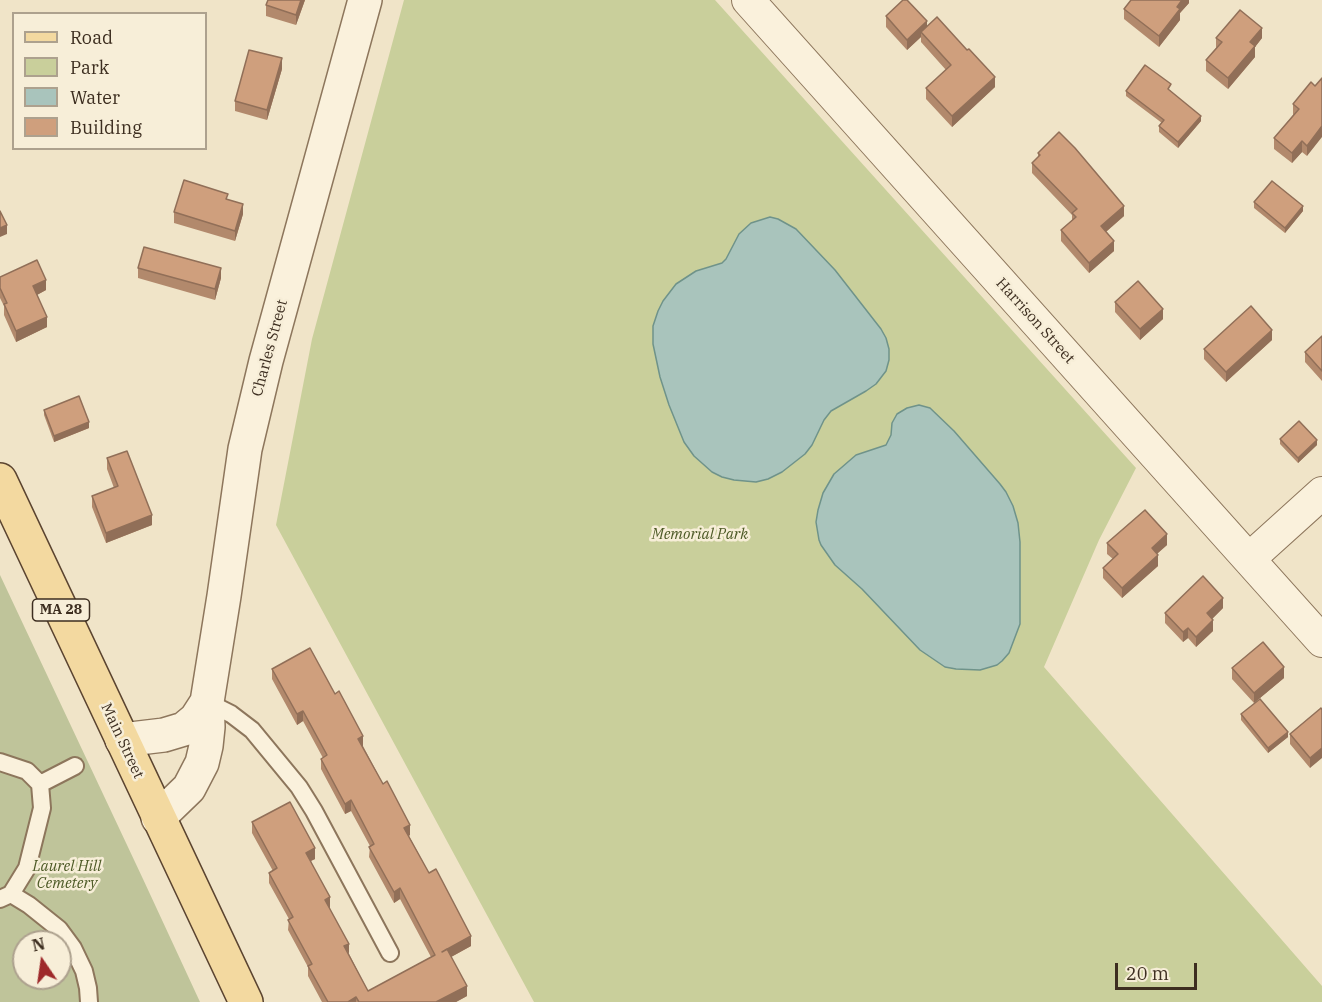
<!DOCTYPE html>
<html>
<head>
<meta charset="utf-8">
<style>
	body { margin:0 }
	#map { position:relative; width:1322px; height:1002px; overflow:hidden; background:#f0e4c8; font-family:"IBM Plex Serif",serif }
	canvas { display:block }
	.legend { position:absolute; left:12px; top:12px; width:195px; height:138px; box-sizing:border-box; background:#f7eed8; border:2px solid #ada18e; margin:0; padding:8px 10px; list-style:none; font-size:18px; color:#3d2e20 }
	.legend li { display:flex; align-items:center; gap:12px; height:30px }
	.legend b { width:30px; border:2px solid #ada18e }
	.north { position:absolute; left:12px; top:930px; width:60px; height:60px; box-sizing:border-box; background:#f7eed8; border:2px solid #ada18e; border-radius:50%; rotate:347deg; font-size:16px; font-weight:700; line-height:24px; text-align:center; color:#3d2e20 }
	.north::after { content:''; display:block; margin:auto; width:21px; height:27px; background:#9e2a2b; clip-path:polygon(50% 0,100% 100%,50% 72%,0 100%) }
	.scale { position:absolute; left:1115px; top:963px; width:82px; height:27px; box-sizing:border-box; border:3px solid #3d2e20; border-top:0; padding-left:8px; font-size:18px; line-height:21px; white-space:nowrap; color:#3d2e20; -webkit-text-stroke:4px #f7eed8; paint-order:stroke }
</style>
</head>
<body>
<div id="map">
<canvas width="1322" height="1002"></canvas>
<ul class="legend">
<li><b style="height:8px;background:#f3d9a0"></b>Road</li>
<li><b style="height:16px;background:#c9cf9b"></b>Park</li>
<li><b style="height:16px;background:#a9c4bc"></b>Water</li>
<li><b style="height:16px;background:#cf9f7d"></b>Building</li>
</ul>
<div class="north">N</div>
<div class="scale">20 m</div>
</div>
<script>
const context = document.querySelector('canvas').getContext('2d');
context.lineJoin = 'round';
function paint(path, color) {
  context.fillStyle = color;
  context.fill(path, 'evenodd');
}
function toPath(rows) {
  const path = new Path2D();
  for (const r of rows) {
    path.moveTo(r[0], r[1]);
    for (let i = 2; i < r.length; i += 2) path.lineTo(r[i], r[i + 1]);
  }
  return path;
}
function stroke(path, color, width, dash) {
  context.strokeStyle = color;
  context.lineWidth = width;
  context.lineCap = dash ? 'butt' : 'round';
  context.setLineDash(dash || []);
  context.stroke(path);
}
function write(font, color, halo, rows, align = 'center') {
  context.font = font + ' "IBM Plex Serif",serif';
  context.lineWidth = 5;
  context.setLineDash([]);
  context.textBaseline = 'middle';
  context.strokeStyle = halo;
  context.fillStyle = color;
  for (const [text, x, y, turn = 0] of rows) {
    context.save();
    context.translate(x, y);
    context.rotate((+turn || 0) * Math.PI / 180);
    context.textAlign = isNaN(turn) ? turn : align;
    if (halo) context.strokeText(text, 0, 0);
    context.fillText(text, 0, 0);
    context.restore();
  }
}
const green = toPath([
	[404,0,715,0,1136,468,1099,540,1044,667,1322,986,1322,1002,534,1002,276,525,312,339]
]);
const cemetery = toPath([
	[0,575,143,879,200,1002,0,1002],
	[24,942,60,942,60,978,24,978]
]);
const water = toPath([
	[770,217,778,219,796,229,835,270,881,329,886,338,889,349,889,360,886,371,876,384,866,391,831,411,824,420,812,445,805,454,782,472,768,479,756,482,734,480,722,477,712,472,694,456,684,442,669,405,660,377,653,344,653,326,658,311,663,301,676,284,696,271,722,263,726,259,739,234,751,223,770,217],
	[919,405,930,408,954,431,1000,484,1006,492,1013,506,1018,523,1020,542,1020,624,1009,653,1002,661,997,665,980,670,956,669,945,667,920,650,862,589,835,565,821,545,819,540,816,522,818,510,823,493,834,474,856,455,886,445,891,435,892,423,897,414,907,408,919,405]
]);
const service = toPath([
	[207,702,231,714,252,730,299,787,314,811,390,953],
	[0,762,27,771,40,784,42,808,27,868,11,894,0,899],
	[40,784,75,766],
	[11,894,29,905,59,929,73,948,84,971,88,988,89,1002]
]);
const minor = toPath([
	[748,0,1322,641],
	[1249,559,1322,493]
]);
const tertiary = toPath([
	[122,740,164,735,184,729,196,719,207,702],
	[158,818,189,788,202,763,206,746,208,727,207,702,224,596,245,449,266,361,365,0]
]);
const primary = toPath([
	[0,480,246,1002]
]);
const wall = toPath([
	[268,0,305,0,296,25,266,16,266,5],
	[1189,0,1189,3,1180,13,1180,20,1159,47,1124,19,1124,9],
	[886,16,927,27,995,87,952,127,926,99,926,88,946,70,921,42,921,37,907,50,886,27],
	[1216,38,1262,38,1255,47,1255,57,1228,89,1206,71,1206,60,1216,48],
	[282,69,267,120,235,111,235,101],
	[1311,82,1307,156,1302,152,1292,163,1274,149,1274,138,1293,115,1293,104],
	[1171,90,1170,91,1201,121,1178,148,1159,132,1159,126,1162,123,1126,96,1126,91],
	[1038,153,1124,216,1106,232,1114,251,1089,273,1061,241,1061,230,1072,220,1072,215,1032,173,1032,163,1038,158],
	[228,199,243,214,235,241,174,223,174,212],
	[1254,202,1303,211,1285,233,1254,208],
	[138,268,221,278,215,300,138,278],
	[0,277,46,290,37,295,47,327,16,342,4,315,4,306,0,298],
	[1115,302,1163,319,1140,340,1115,312],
	[1322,336,1322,381,1305,362,1305,352],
	[1272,340,1226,382,1204,359,1204,349],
	[44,410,89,428,54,442,44,415],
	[1280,439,1317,445,1298,463,1280,444],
	[107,458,152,525,106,543,92,507,92,496,114,488,107,469],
	[1107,543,1167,545,1157,554,1158,566,1122,598,1103,578,1103,568,1113,559,1107,554],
	[1223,608,1212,619,1213,631,1196,647,1188,638,1183,642,1165,623,1165,613],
	[1232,668,1284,678,1254,703,1232,679],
	[272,669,363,746,410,835,409,836,429,873,471,946,451,957,467,996,456,1002,322,1002,308,976,308,967,288,930,289,919,269,883,269,873,273,871,252,833,252,822,315,859,311,861,329,908,349,954,368,991,431,957,400,899,394,903,369,857,370,846,351,811,345,814,321,769,321,759,323,758,303,721,297,725,272,679],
	[1322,710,1310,768,1290,744,1290,734],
	[1241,714,1288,737,1268,753,1241,720]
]);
const shadedWall = toPath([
	[301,0,305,0,296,25,296,15],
	[1182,0,1189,0,1189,3,1180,13,1180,20,1159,47,1159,36,1177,7],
	[927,21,927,32,921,32,921,37,907,50,907,40],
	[1262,28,1262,38,1255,47,1255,57,1228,89,1228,78,1250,42],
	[282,58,282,69,267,120,267,110],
	[995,77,995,87,952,127,952,116],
	[1201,116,1201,121,1178,148,1178,142],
	[1322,126,1322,137,1307,156,1307,146],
	[1302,141,1302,152,1292,163,1292,153],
	[243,204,243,214,235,241,235,231],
	[1124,206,1124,216,1101,236,1101,226],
	[1303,206,1303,211,1285,233,1285,228],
	[7,225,7,234,0,237,0,228],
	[1114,241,1114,251,1089,273,1089,263],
	[221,268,221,278,215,300,215,289],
	[46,280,46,290,33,297,33,286],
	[1163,309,1163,319,1140,340,1140,329],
	[47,317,47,327,16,342,16,331],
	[1272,330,1272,340,1226,382,1226,372],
	[89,422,89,428,54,442,54,436],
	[1317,440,1317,445,1298,463,1298,458],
	[152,515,152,525,106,543,106,533],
	[1167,534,1167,545,1152,558,1152,548],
	[1158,555,1158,566,1122,598,1122,588],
	[1223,598,1223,608,1207,624,1207,613],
	[1213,620,1213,631,1196,647,1196,637],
	[1188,628,1188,638,1183,642,1183,632],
	[1284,667,1284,678,1254,703,1254,693],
	[303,711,303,721,297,725,297,714],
	[1288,732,1288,737,1268,753,1268,748],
	[363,736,363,746,358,749,358,739],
	[1322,748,1322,758,1310,768,1310,758],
	[351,800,351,811,345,814,345,804],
	[410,825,410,835,404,838,404,828],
	[315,848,315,859,306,863,306,853],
	[400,888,400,899,394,903,394,892],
	[330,897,330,908,325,910,325,900],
	[471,936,471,946,442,962,442,952],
	[349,944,349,954,344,946],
	[467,986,467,996,456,1002,436,1002],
	[356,997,356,1002,348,1002]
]);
const building = toPath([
	[268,0,301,0,296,15,266,5,268,0],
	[903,0,907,0,927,21,907,40,886,16,903,0],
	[1131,0,1182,0,1177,7,1180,9,1159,36,1124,9,1131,0],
	[1240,10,1262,28,1250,42,1255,46,1228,78,1206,60,1222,42,1216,38,1240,10],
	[937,17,967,50,969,49,995,77,952,116,926,88,951,65,921,32,937,17],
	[249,50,282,58,267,110,235,101,249,50],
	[1145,65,1171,84,1168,89,1201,116,1178,142,1159,126,1164,120,1126,91,1145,65],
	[1322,78,1322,126,1307,146,1302,141,1292,153,1274,138,1299,109,1293,104,1311,82,1315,86,1322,78],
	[1059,132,1075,148,1124,206,1101,226,1114,241,1089,263,1061,230,1076,217,1072,213,1077,209,1032,163,1040,155,1038,153,1059,132],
	[184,180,228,194,226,199,243,204,235,231,174,212,184,180],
	[1272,181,1303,206,1285,228,1254,202,1272,181],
	[0,211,7,225,0,228,0,211],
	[144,247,221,268,215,289,138,268,144,247],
	[37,260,46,280,33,286,47,317,16,331,4,304,7,303,0,288,0,277,37,260],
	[1138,281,1163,309,1140,329,1115,302,1138,281],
	[1251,306,1272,330,1226,372,1204,349,1251,306],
	[1322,336,1322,371,1305,352,1322,336],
	[79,396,89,422,54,436,44,410,79,396],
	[1299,421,1317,440,1298,458,1280,439,1299,421],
	[127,451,152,515,106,533,92,496,118,486,107,458,127,451],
	[1145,510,1167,534,1152,548,1158,555,1122,588,1103,568,1118,554,1107,543,1145,510],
	[1203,576,1223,598,1207,613,1213,620,1196,637,1188,628,1183,632,1165,613,1203,576],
	[1263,642,1284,667,1254,693,1232,668,1263,642],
	[310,648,335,694,339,691,363,736,358,739,383,784,387,781,410,825,404,828,429,873,436,869,471,936,442,952,447,949,467,986,436,1002,359,1002,356,997,348,1002,328,1002,308,966,312,964,288,920,293,917,269,873,277,868,252,822,290,802,315,848,306,853,330,897,325,900,349,944,344,946,368,991,435,955,400,888,394,892,369,847,374,844,351,800,345,804,321,759,327,755,303,711,297,714,272,669,310,648],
	[1260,699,1288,732,1268,748,1241,714,1260,699],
	[1321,708,1322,710,1322,748,1310,758,1290,734,1321,708]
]);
const shields = [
	[61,610,57]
];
const shieldNames = [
	["MA 28",61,610]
];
const streetNames = [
	["Harrison Street",1035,321,48],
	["Charles Street",270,348,-75],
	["Main Street",122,741,65]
];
const parkNames = [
	["Memorial Park",700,535],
	["Laurel Hill",67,867],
	["Cemetery",67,884]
];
paint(green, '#c9cf9b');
paint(cemetery, '#bfc49a');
paint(water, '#a9c4bc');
stroke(water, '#6f938a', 1.5);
stroke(service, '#8d765c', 20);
stroke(minor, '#8d765c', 34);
stroke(tertiary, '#8d765c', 36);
stroke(primary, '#5b4430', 36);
stroke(service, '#faf1dc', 16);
stroke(minor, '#faf1dc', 32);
stroke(tertiary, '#faf1dc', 33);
stroke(primary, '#f3d9a0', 33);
paint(wall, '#b2896c');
paint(shadedWall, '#916f58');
paint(building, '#cf9f7d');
stroke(building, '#916f58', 1.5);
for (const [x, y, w] of shields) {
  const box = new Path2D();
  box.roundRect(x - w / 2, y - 11, w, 22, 4.5);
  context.fillStyle = '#f7eed8';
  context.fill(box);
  stroke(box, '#3d2e20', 1.5);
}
write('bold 14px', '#3d2e20', null, shieldNames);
write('15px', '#3d2e20', '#f7eed8', streetNames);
write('italic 15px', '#4d5a26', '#f7eed8', parkNames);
</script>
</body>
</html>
